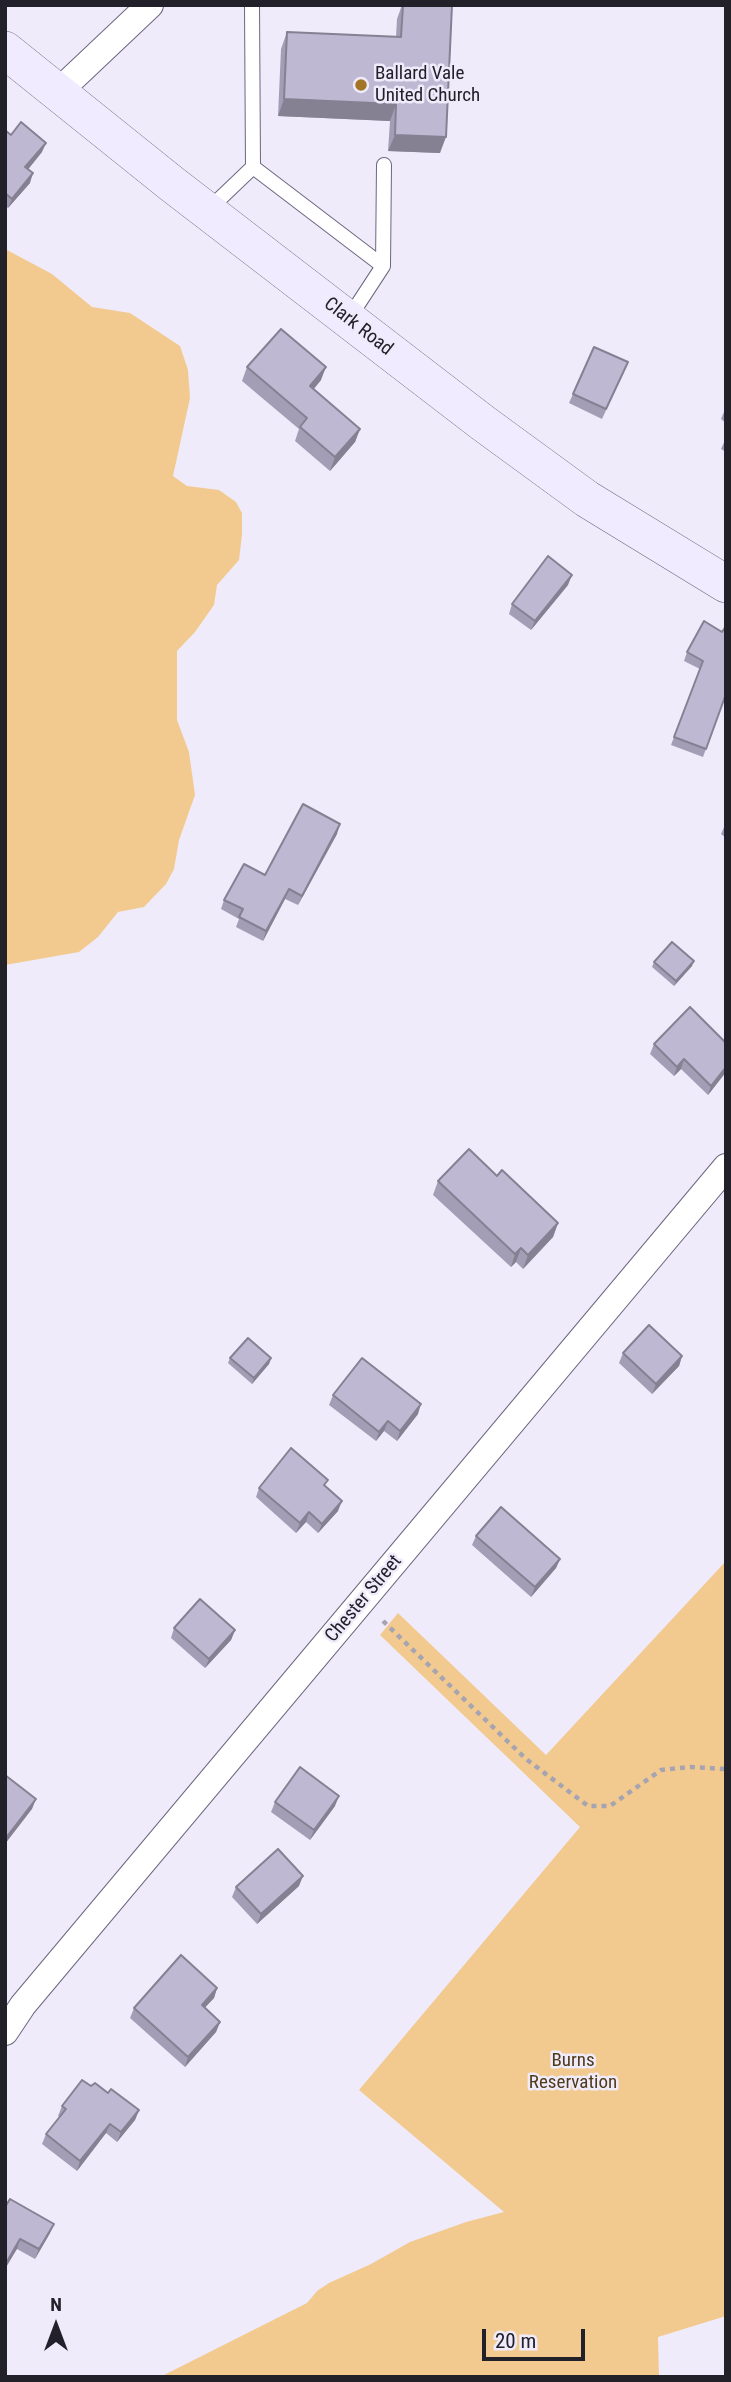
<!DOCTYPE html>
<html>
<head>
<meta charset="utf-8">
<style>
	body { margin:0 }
	#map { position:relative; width:731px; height:2382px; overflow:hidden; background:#efebfb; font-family:"Roboto Condensed",sans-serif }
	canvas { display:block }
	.frame { position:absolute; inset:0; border:7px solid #222029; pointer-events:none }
	.north { position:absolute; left:21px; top:2291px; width:70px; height:70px; -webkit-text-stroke:5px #efebfb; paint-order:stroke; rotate:0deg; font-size:19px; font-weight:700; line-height:28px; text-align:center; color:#222029 }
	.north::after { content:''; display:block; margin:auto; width:24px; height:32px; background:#222029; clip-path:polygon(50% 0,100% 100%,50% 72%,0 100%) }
	.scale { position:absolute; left:482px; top:2329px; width:103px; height:32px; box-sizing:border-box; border:4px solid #222029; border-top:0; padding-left:9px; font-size:21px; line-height:24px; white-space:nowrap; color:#222029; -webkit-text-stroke:5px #efebfb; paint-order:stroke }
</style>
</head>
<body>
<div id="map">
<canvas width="731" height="2382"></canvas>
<div class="frame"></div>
<div class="north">N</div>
<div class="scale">20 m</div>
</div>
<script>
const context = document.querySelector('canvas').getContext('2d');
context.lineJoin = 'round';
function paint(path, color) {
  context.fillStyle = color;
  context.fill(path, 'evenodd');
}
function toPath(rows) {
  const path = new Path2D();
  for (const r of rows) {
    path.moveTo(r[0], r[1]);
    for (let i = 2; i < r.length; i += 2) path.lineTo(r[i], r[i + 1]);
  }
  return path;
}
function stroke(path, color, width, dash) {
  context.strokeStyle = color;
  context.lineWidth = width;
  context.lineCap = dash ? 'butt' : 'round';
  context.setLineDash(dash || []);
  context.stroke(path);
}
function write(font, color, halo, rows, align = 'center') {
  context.font = font + ' "Roboto Condensed",sans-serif';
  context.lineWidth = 5;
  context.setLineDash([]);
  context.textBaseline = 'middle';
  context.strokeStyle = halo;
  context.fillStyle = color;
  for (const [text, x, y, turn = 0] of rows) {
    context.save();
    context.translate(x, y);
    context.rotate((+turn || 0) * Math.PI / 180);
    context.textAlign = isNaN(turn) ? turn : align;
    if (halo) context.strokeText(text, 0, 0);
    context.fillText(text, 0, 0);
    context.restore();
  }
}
const green = toPath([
	[5,249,52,274,92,307,130,313,180,346,188,370,190,398,173,476,187,486,219,490,236,502,242,513,242,535,239,560,217,585,214,605,195,632,177,651,177,720,189,752,195,795,179,840,174,869,166,884,144,907,118,912,98,937,79,952,5,965],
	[726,1561,726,2316,658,2337,659,2377,160,2377,307,2303,317,2291,329,2283,371,2264,410,2242,466,2222,504,2212,359,2090,580,1827,380,1635,398,1613,546,1755]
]);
const path = toPath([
	[383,1621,526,1759,588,1806,610,1806,661,1770,690,1767,726,1769]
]);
const service = toPath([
	[253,167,383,266,349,318],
	[207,211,253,167,252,5],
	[383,266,384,165]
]);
const minor = toPath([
	[58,92,150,5],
	[5,2032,23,2005,726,1167]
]);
const secondary = toPath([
	[5,50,172,184,483,423,587,499,726,584]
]);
const wall = toPath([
	[402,5,452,5,440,153,388,151,390,121,278,116,281,49,287,32,396,37,397,19],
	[5,132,42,152,28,169,30,183,8,208,5,206],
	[247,367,321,380,314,389,360,429,355,442,330,471,295,441,299,429,242,381],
	[624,371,602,419,569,403,573,394],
	[726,407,726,423,721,419],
	[726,438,726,452,721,449],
	[568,585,531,630,509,614,512,604],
	[704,621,726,694,703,757,671,745,700,669,684,661,687,652],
	[726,823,726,838,721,834],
	[337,834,298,905,285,899,263,941,236,927,239,919,221,909,224,900],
	[654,962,692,966,674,986,652,967],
	[654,1044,726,1072,708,1095,681,1069,674,1076,650,1054],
	[497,1176,558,1223,553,1237,523,1269,516,1262,511,1267,433,1195,438,1181],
	[623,1353,682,1356,679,1366,652,1394,619,1363],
	[230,1358,271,1358,269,1364,252,1384,228,1363],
	[333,1395,418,1414,397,1441,384,1431,376,1441,329,1405],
	[325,1486,338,1511,318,1533,306,1522,296,1533,256,1497,259,1488],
	[476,1536,560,1559,556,1568,531,1597,472,1545],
	[174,1628,235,1630,231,1640,205,1668,171,1638],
	[275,1802,335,1806,310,1840,271,1812],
	[299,1886,257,1924,232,1897,236,1887],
	[217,1988,214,1998,204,2008,220,2022,216,2032,185,2067,130,2018,134,2008],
	[91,2086,108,2093,139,2110,135,2120,117,2142,106,2133,77,2171,42,2144,46,2134,60,2117,58,2116,62,2106],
	[5,2207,50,2233,35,2259,17,2249]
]);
const shadedWall = toPath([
	[284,99,396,104,390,121,278,116],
	[395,135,446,137,440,153,388,151],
	[46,143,42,152,22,177,25,167],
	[33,173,30,183,8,208,12,199],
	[326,367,321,380,305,399,310,386],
	[360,429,355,442,330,471,335,457],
	[572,575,568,585,531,630,535,621],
	[340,824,337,834,298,905,302,896],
	[289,889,285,899,263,941,266,931],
	[694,961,692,966,674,986,676,981],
	[684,1059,681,1069,674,1076,677,1067],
	[726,1067,726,1072,708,1095,711,1086],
	[558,1223,553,1237,523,1269,528,1255],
	[521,1248,516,1262,511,1267,515,1254],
	[682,1356,679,1366,652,1394,656,1384],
	[271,1358,269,1364,252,1384,254,1378],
	[421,1404,418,1414,397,1441,400,1431],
	[388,1421,384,1431,376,1441,379,1432],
	[342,1501,338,1511,318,1533,322,1524],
	[309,1512,306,1522,296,1533,300,1523],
	[560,1559,556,1568,531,1597,535,1587],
	[235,1630,231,1640,205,1668,209,1659],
	[339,1796,335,1806,310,1840,314,1830],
	[36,1799,32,1809,5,1844,5,1839],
	[303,1876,299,1886,257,1924,261,1914],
	[217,1988,214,1998,198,2015,202,2005],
	[220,2022,216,2032,185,2067,188,2057],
	[139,2110,135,2120,117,2142,121,2132],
	[110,2124,106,2133,77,2171,80,2161],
	[54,2224,50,2233,35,2259,39,2249],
	[20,2239,17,2249,5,2269,5,2265]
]);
const building = toPath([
	[403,5,452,5,446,137,395,135,396,104,284,99,287,32,401,37,403,5],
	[21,122,46,143,25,167,33,173,12,199,5,193,5,132,6,131,11,135,21,122],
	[281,329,326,367,310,386,360,429,335,457,300,427,307,418,247,367,281,329],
	[594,347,628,362,606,409,573,394,594,347],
	[548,556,572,575,535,621,512,604,548,556],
	[704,621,722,632,726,626,726,694,706,749,674,737,703,661,687,652,704,621],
	[303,804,340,824,302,896,289,889,266,931,239,917,243,909,224,900,244,864,265,875,303,804],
	[672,942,694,961,676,981,654,962,672,942],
	[690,1007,726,1043,726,1067,711,1086,684,1059,677,1067,654,1044,690,1007],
	[469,1149,497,1176,502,1170,558,1223,528,1255,521,1248,515,1254,438,1181,469,1149],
	[649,1325,682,1356,656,1384,623,1353,649,1325],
	[248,1338,271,1358,254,1378,230,1358,248,1338],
	[362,1358,421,1404,400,1431,388,1421,379,1432,333,1395,362,1358],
	[291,1448,328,1480,324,1485,342,1501,322,1524,309,1512,300,1523,259,1488,291,1448],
	[501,1507,560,1559,535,1587,476,1536,501,1507],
	[200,1599,235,1630,209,1659,174,1628,200,1599],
	[300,1767,339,1796,314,1830,275,1802,300,1767],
	[5,1775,36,1799,5,1839,5,1775],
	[278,1849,303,1876,261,1914,236,1887,278,1849],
	[181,1955,217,1988,202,2005,220,2022,188,2057,134,2008,181,1955],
	[82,2080,91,2086,95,2083,108,2093,111,2089,139,2110,121,2132,110,2124,80,2161,46,2134,66,2109,62,2106,82,2080],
	[10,2199,54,2224,39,2249,20,2239,5,2265,5,2207,10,2199]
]);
const markers = [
	[361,85,7,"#a27527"]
];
const poiNames = [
	["Ballard Vale",375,74],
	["United Church",375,96]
];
const streetNames = [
	["Clark Road",358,327,38],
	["Chester Street",364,1599,-50]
];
const parkNames = [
	["Burns",573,2061],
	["Reservation",573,2083]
];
paint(green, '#f2ca8f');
stroke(service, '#6c677e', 16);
stroke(minor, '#6c677e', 28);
stroke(secondary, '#6c677e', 38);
stroke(path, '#a7a4b2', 4.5, [5, 5]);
stroke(service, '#fff', 14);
stroke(minor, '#fff', 26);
stroke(secondary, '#f0ebfe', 37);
paint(wall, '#a39eb5');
paint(shadedWall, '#858193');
paint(building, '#beb8d2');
stroke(building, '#858193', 2);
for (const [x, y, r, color] of markers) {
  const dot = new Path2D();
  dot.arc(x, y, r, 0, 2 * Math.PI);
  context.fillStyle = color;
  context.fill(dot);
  stroke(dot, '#efebfb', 2.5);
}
write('19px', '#222029', '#efebfb', poiNames, 'left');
write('19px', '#222029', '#efebfb', streetNames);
write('19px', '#503b19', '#efebfb', parkNames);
</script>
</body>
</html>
